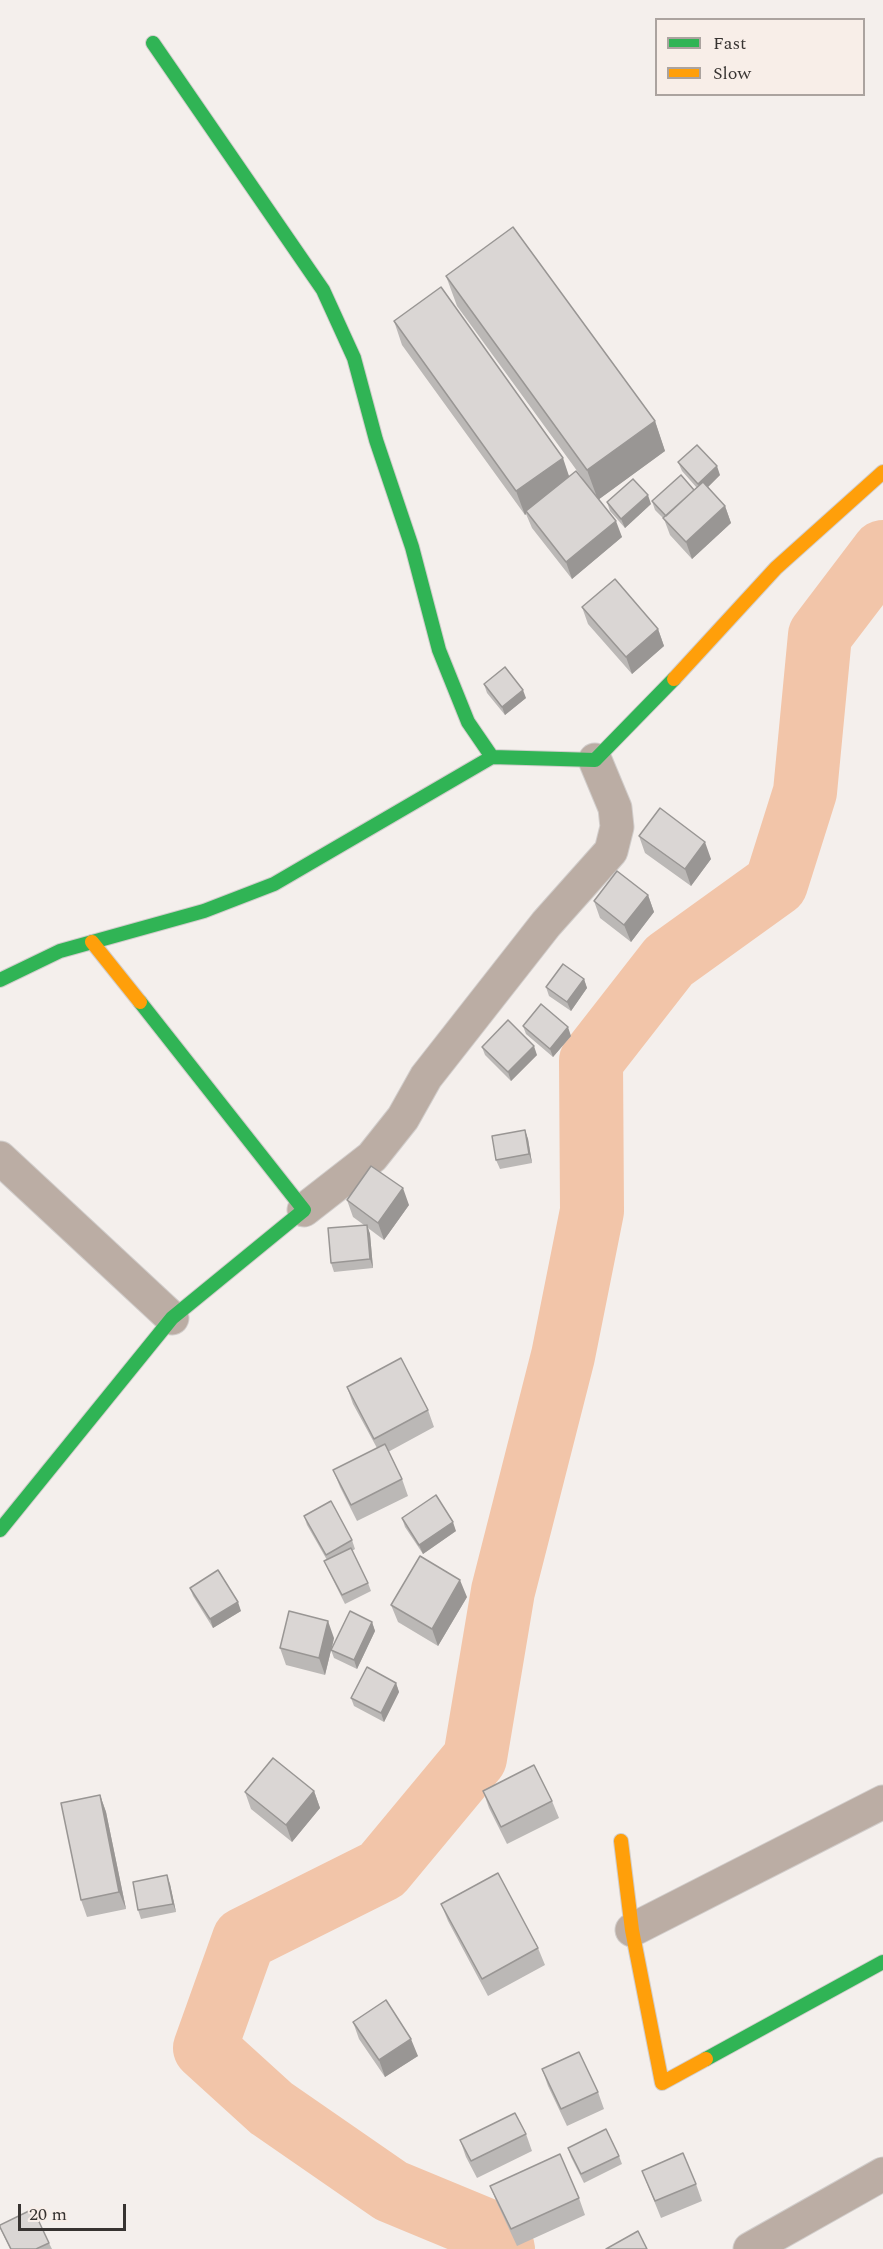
<!DOCTYPE html>
<html>
<head>
<meta charset="utf-8">
<style>
	body { margin:0 }
	#map { position:relative; width:883px; height:2249px; overflow:hidden; background:#f4efec; font-family:Spectral,serif }
	canvas { display:block }
	.legend { position:absolute; left:655px; top:18px; width:210px; height:78px; box-sizing:border-box; background:#f8eee8; border:2px solid #aba39f; margin:0; padding:8px 10px; list-style:none; font-size:18px; color:#373331 }
	.legend li { display:flex; align-items:center; gap:12px; height:30px }
	.legend b { width:30px; border:2px solid #aba39f }
	.scale { position:absolute; left:18px; top:2204px; width:108px; height:27px; box-sizing:border-box; border:3px solid #373331; border-top:0; padding-left:8px; font-size:18px; line-height:21px; white-space:nowrap; color:#373331; -webkit-text-stroke:4px #f8eee8; paint-order:stroke }
</style>
</head>
<body>
<div id="map">
<canvas width="883" height="2249"></canvas>
<ul class="legend">
<li><b style="height:8px;background:#30b455"></b>Fast</li>
<li><b style="height:8px;background:#ff9f0a"></b>Slow</li>
</ul>
<div class="scale">20 m</div>
</div>
<script>
const context = document.querySelector('canvas').getContext('2d');
context.lineJoin = 'round';
function toPath(rows) {
  const path = new Path2D();
  for (const r of rows) {
    path.moveTo(r[0], r[1]);
    for (let i = 2; i < r.length; i += 2) path.lineTo(r[i], r[i + 1]);
  }
  return path;
}
function stroke(path, color, width, dash) {
  context.strokeStyle = color;
  context.lineWidth = width;
  context.lineCap = dash ? 'butt' : 'round';
  context.setLineDash(dash || []);
  context.stroke(path);
}
function paint(path, color) {
  context.fillStyle = color;
  context.fill(path, 'evenodd');
}
const river = toPath([
	[503,2249,495,2234,391,2191,271,2108,205,2048,244,1939,382,1870,475,1758,503,1591,563,1356,592,1211,591,1061,669,961,776,884,805,792,820,635,883,552]
]);
const street = toPath([
	[0,1158,172,1318],
	[304,1210,372,1157,403,1118,426,1077,546,924,611,851,617,827,615,808,595,760],
	[632,1930,883,1802],
	[750,2249,883,2174]
]);
const fast = toPath([
	[153,43,323,290,354,358,376,440,412,547,439,650,468,722,492,757],
	[0,980,60,951,204,911,274,884,492,757,595,760,674,679],
	[0,1530,172,1318,304,1210,140,1002],
	[706,2059,883,1962]
]);
const slow = toPath([
	[674,679,776,568,883,472],
	[92,942,140,1002],
	[621,1841,632,1930,662,2083,706,2059]
]);
const wall = toPath([
	[446,276,655,421,665,451,599,499,622,537,572,579,532,528,526,514,525,515,402,345,394,321,569,476,583,479,457,306],
	[678,462,720,475,708,487,725,506,731,523,692,559,670,535,664,519,655,510,652,501,694,490,697,488,682,471],
	[607,502,651,504,625,528,610,511],
	[582,607,658,629,664,646,632,674,588,624],
	[484,684,526,698,505,715,487,693],
	[639,836,711,859,691,886,645,853],
	[648,895,654,912,631,942,600,918,594,901],
	[584,979,587,988,571,1011,549,996,546,987],
	[523,1026,571,1036,553,1057,526,1034],
	[482,1047,537,1055,511,1081,485,1055],
	[525,1130,528,1139,532,1163,500,1169,496,1160],
	[347,1200,409,1205,384,1240,368,1228,370,1234,373,1268,334,1272,331,1263,364,1225,353,1217],
	[347,1387,428,1410,434,1427,388,1452,402,1479,408,1496,357,1521,340,1487,333,1470,377,1448,353,1404],
	[304,1516,352,1540,355,1549,352,1551,368,1583,371,1591,345,1604,328,1570,324,1561,327,1560,307,1525],
	[402,1518,456,1531,423,1554,405,1527],
	[190,1588,241,1611,213,1628,193,1596],
	[467,1597,438,1646,398,1622,391,1605],
	[372,1622,375,1631,357,1669,334,1658,331,1650,325,1675,286,1665,280,1648,334,1638,332,1648],
	[396,1683,399,1692,384,1722,354,1706,351,1698],
	[314,1791,320,1808,292,1842,251,1809,245,1792],
	[483,1791,552,1801,559,1818,507,1844,489,1808],
	[100,1795,106,1812,126,1909,87,1917,81,1900],
	[170,1884,176,1912,141,1919,138,1910],
	[441,1904,538,1948,545,1965,488,1996,448,1921],
	[353,2022,418,2056,385,2077,359,2039],
	[542,2069,598,2092,604,2109,567,2126,548,2086],
	[526,2134,532,2151,477,2178,466,2157,460,2140],
	[568,2148,619,2156,622,2164,584,2183,571,2157],
	[642,2171,696,2184,702,2201,661,2218],
	[490,2186,579,2198,585,2215,517,2246,497,2203],
	[0,2228,49,2243,52,2249,10,2249]
]);
const shadedWall = toPath([
	[655,421,665,451,598,500,587,470],
	[563,458,571,482,526,511,526,514,525,515,516,491],
	[717,466,720,475,702,493,698,484],
	[648,495,651,504,625,528,621,519],
	[725,506,731,523,692,559,686,542],
	[616,521,622,537,572,579,566,562],
	[658,629,664,646,632,674,626,657],
	[523,690,526,698,505,715,502,707],
	[705,842,711,859,691,886,685,869],
	[648,895,654,912,631,942,624,925],
	[584,979,587,988,571,1011,567,1002],
	[568,1027,571,1036,553,1057,550,1049],
	[534,1046,537,1055,511,1081,508,1072],
	[525,1130,528,1139,532,1163,529,1154],
	[403,1188,409,1205,384,1240,378,1223],
	[367,1225,370,1234,373,1268,370,1259],
	[453,1522,456,1531,423,1554,419,1545],
	[460,1580,467,1597,438,1646,432,1629],
	[238,1602,241,1611,213,1628,210,1619],
	[328,1621,334,1638,325,1675,319,1658],
	[372,1622,375,1631,357,1669,354,1660],
	[396,1683,399,1692,384,1722,381,1713],
	[314,1791,320,1808,292,1842,286,1825],
	[100,1795,106,1812,126,1909,119,1892],
	[167,1875,170,1884,176,1912,173,1904],
	[411,2039,418,2056,385,2077,379,2060]
]);
const building = toPath([
	[513,227,655,421,587,470,446,276,513,227],
	[441,287,563,458,516,491,394,321,441,287],
	[697,445,717,466,698,484,678,462,697,445],
	[576,471,616,521,566,562,526,511,576,471],
	[681,475,694,490,666,516,652,501,681,475],
	[633,479,648,495,621,519,607,502,633,479],
	[703,482,725,506,686,542,663,518,703,482],
	[615,579,658,629,626,657,582,607,615,579],
	[505,667,523,690,502,707,484,684,505,667],
	[660,808,705,842,685,869,639,836,660,808],
	[617,871,648,895,624,925,594,901,617,871],
	[563,964,584,979,567,1002,546,987,563,964],
	[541,1004,568,1027,550,1049,523,1026,541,1004],
	[508,1020,534,1046,508,1072,482,1047,508,1020],
	[525,1130,529,1154,496,1160,492,1136,525,1130],
	[371,1166,403,1188,378,1223,347,1200,371,1166],
	[367,1225,370,1259,331,1263,328,1228,367,1225],
	[401,1358,428,1410,374,1439,347,1387,401,1358],
	[385,1444,402,1479,351,1505,333,1470,385,1444],
	[436,1495,453,1522,419,1545,402,1518,436,1495],
	[331,1501,352,1540,326,1555,304,1516,331,1501],
	[351,1548,368,1583,342,1595,324,1561,351,1548],
	[420,1556,460,1580,432,1629,391,1605,420,1556],
	[218,1570,238,1602,210,1619,190,1588,218,1570],
	[289,1611,328,1621,319,1658,280,1648,289,1611],
	[350,1611,372,1622,354,1660,331,1650,350,1611],
	[367,1667,396,1683,381,1713,351,1698,367,1667],
	[273,1758,314,1791,286,1825,245,1792,273,1758],
	[534,1765,552,1801,501,1827,483,1791,534,1765],
	[100,1795,119,1892,81,1900,61,1803,100,1795],
	[498,1873,538,1948,482,1979,441,1904,498,1873],
	[167,1875,173,1904,138,1910,133,1882,167,1875],
	[386,2000,411,2039,379,2060,353,2022,386,2000],
	[579,2052,598,2092,561,2109,542,2069,579,2052],
	[515,2113,526,2134,471,2161,460,2140,515,2113],
	[606,2129,619,2156,581,2174,568,2148,606,2129],
	[683,2153,696,2184,655,2201,642,2171,683,2153],
	[560,2154,579,2198,511,2229,490,2186,560,2154],
	[33,2209,49,2243,36,2249,11,2249,0,2227,0,2225,33,2209],
	[638,2231,647,2249,606,2249,638,2231]
]);
stroke(river, '#f2c5a9', 64);
stroke(street, '#d1cdcb', 35);
stroke(fast, '#d1cdcb', 16);
stroke(slow, '#d1cdcb', 16);
stroke(street, '#bbada4', 33);
stroke(fast, '#30b455', 14);
stroke(slow, '#ff9f0a', 14);
paint(wall, '#bbb8b6');
paint(shadedWall, '#999694');
paint(building, '#dad6d4');
stroke(building, '#999694', 1.5);
</script>
</body>
</html>
